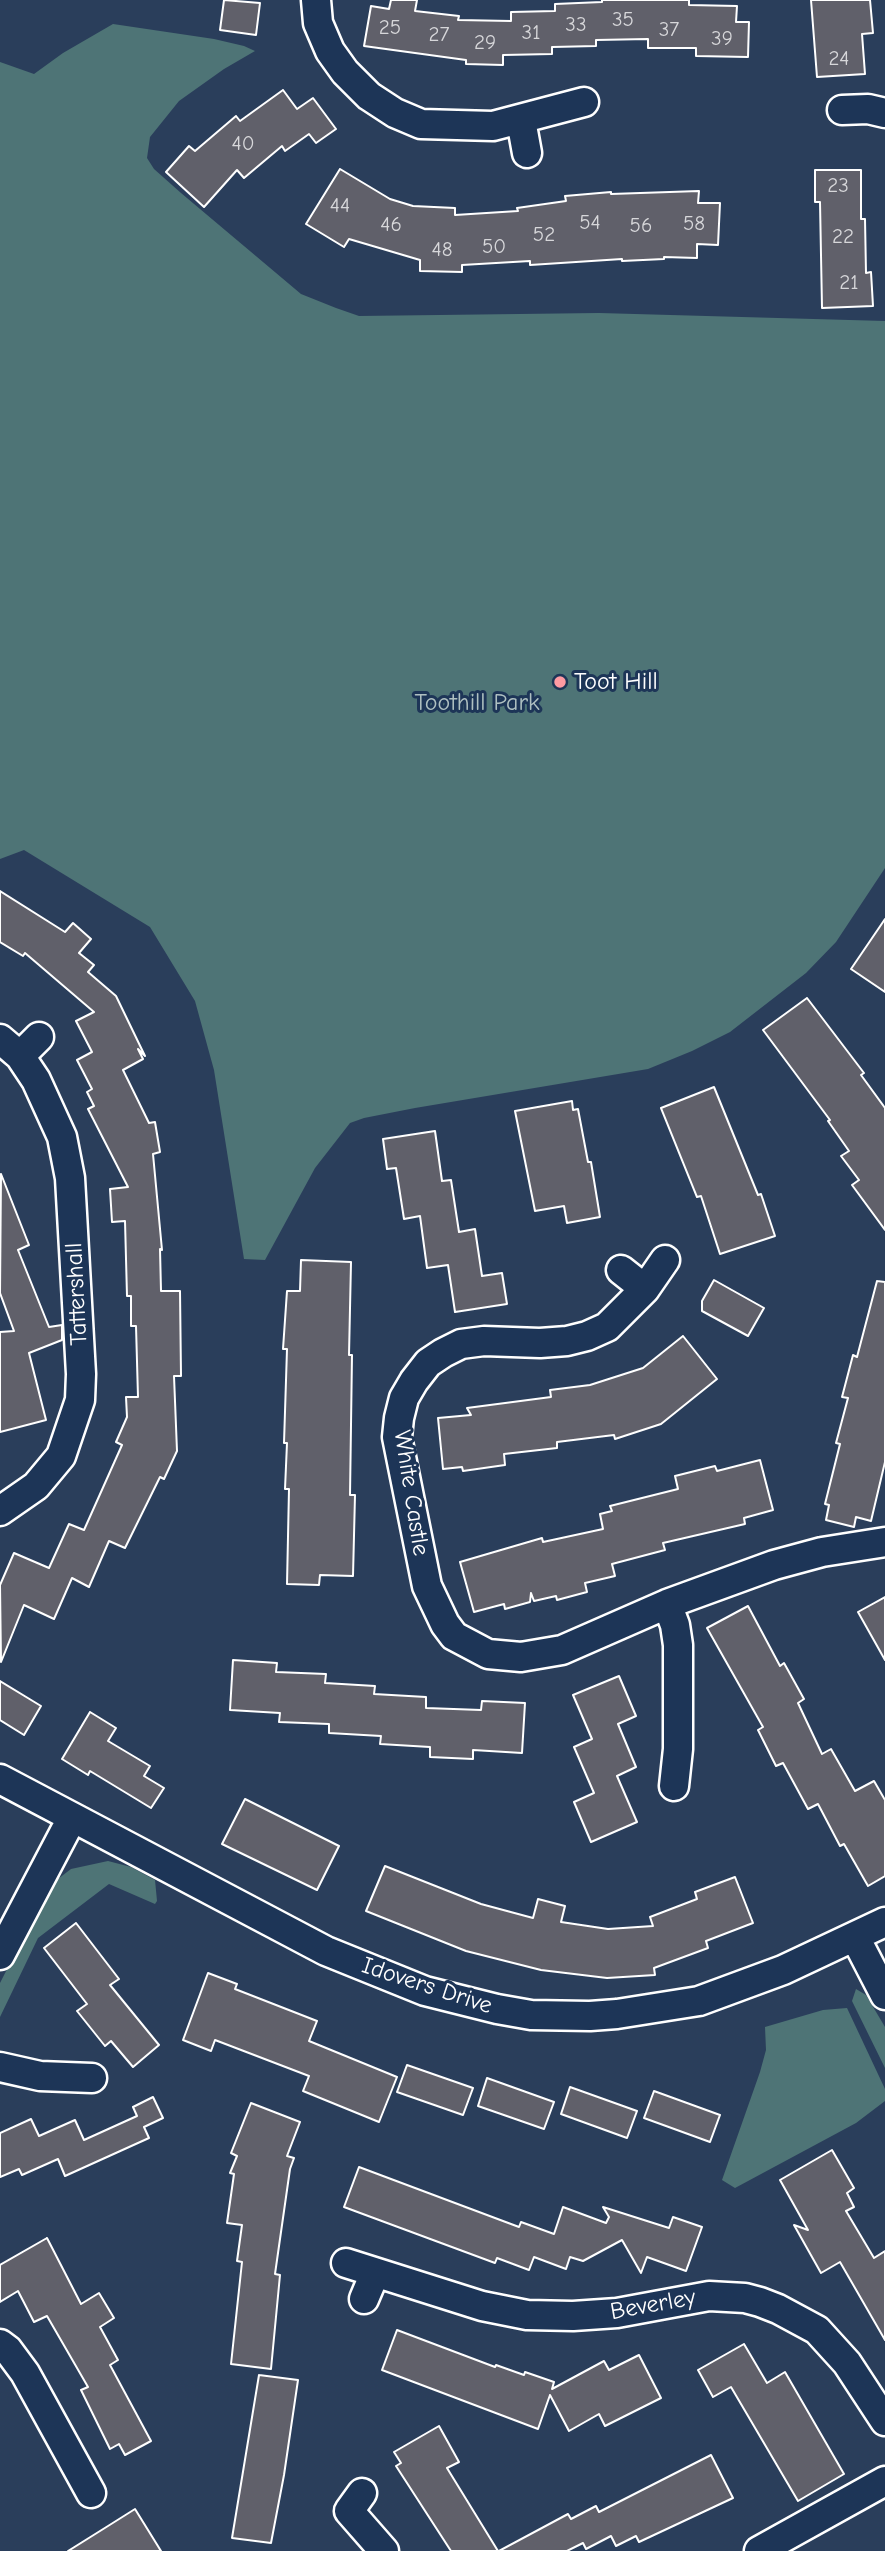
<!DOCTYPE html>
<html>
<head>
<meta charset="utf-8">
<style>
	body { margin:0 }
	canvas { display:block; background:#2a3e5b }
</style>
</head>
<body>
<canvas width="885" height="2551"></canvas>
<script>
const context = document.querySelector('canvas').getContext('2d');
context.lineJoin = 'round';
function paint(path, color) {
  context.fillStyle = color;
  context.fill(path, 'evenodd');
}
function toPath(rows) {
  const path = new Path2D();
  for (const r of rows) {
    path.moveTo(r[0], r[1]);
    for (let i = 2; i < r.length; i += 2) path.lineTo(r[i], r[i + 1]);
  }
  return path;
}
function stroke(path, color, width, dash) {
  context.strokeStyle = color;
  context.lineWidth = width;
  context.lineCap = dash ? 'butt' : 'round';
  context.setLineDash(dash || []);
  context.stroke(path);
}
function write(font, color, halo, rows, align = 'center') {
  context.font = font + ' "Comic Neue",sans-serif';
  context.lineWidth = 6;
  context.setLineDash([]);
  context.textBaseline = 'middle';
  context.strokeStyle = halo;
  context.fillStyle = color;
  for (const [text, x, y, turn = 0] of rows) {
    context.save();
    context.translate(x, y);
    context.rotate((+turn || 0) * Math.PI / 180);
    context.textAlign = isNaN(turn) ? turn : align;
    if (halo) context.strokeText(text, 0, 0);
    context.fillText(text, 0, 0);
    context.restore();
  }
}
const green = toPath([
	[113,24,214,39,244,46,255,51,224,69,179,101,150,137,147,158,154,169,181,193,301,294,336,308,359,316,599,313,885,321,885,868,836,942,806,973,730,1032,692,1051,648,1069,415,1108,364,1118,350,1123,315,1168,265,1260,244,1259,214,1070,195,1001,150,927,24,850,0,859,0,62,34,74,63,53],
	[108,1861,131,1867,155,1880,157,1901,155,1904,109,1884,38,1938,0,2017,0,1983,50,1885,71,1869],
	[856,1989,866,1995,885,2027,885,2068,852,2001],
	[847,2008,885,2089,885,2101,856,2123,735,2188,722,2180,760,2072,766,2050,765,2027,823,2010]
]);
const building = toPath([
	[224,0,260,3,256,35,220,30,224,0],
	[391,0,417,0,415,11,459,16,458,20,511,21,511,12,555,11,555,4,602,2,602,0,689,0,689,5,737,6,736,22,749,22,748,57,696,56,696,48,648,48,648,39,596,40,596,46,552,47,552,54,503,55,503,65,466,64,466,60,364,46,371,6,389,9,391,0],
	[811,0,870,0,873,33,862,34,865,74,817,77,811,0],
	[283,90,297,109,313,98,336,129,316,143,309,134,285,151,282,146,244,178,237,170,204,207,166,172,189,146,195,151,236,116,240,121,283,90],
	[340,169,390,199,413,206,455,208,455,215,518,211,517,208,566,201,565,196,611,192,611,194,699,191,698,203,720,203,718,245,697,244,697,258,664,257,664,259,622,261,622,259,530,265,530,261,462,265,462,272,420,271,420,260,349,239,344,247,306,224,340,169],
	[815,170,861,170,861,219,865,219,866,273,871,272,873,306,822,308,820,202,815,202,815,170],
	[0,891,65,932,73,923,91,939,79,953,94,965,88,972,116,996,145,1056,138,1049,143,1059,123,1070,149,1123,155,1122,160,1152,153,1154,162,1250,160,1249,161,1291,180,1291,181,1376,174,1376,177,1451,164,1479,160,1477,125,1548,109,1541,89,1587,72,1578,54,1619,24,1605,1,1662,0,1585,14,1553,49,1568,69,1524,84,1530,122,1445,116,1442,127,1417,126,1397,138,1397,136,1326,131,1326,131,1296,127,1296,125,1221,112,1222,110,1189,128,1187,88,1109,94,1106,87,1092,92,1089,77,1060,92,1052,76,1021,94,1012,25,953,23,956,0,942,0,891],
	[885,919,885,992,851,969,885,919],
	[807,998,864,1073,861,1075,885,1108,885,1230,852,1185,859,1180,841,1156,849,1151,828,1121,830,1120,763,1030,807,998],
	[714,1087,758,1195,761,1194,775,1236,720,1254,701,1196,697,1197,661,1108,714,1087],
	[572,1101,573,1110,578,1109,588,1162,591,1162,600,1217,567,1223,564,1206,535,1211,515,1111,572,1101],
	[435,1131,442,1181,451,1180,459,1232,475,1229,482,1276,502,1273,507,1304,455,1312,448,1265,427,1268,420,1216,404,1219,396,1168,387,1169,383,1139,435,1131],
	[1,1174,29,1245,18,1250,49,1327,62,1325,62,1340,29,1353,46,1420,0,1432,0,1332,14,1331,0,1293,1,1174],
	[301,1260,351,1262,349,1355,352,1355,350,1495,355,1495,353,1576,320,1575,319,1585,287,1584,289,1489,285,1489,287,1443,284,1443,287,1349,283,1349,287,1291,300,1291,301,1260],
	[714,1280,764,1308,748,1336,702,1311,702,1301,714,1280],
	[877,1281,885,1282,885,1462,871,1521,856,1517,854,1527,826,1520,829,1505,825,1504,840,1444,836,1443,848,1398,842,1397,853,1355,857,1357,877,1281],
	[683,1336,717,1379,661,1424,615,1439,614,1435,557,1442,557,1448,504,1454,505,1465,463,1471,462,1467,443,1469,438,1418,471,1415,467,1408,551,1397,550,1390,590,1385,643,1368,683,1336],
	[760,1460,773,1510,744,1518,745,1524,663,1543,665,1550,612,1564,615,1576,585,1583,587,1592,557,1600,556,1596,534,1601,531,1593,530,1602,505,1609,504,1604,474,1612,460,1562,542,1538,543,1542,603,1529,600,1514,612,1511,610,1506,678,1489,675,1476,715,1466,717,1471,760,1460],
	[885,1597,885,1660,858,1612,885,1597],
	[748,1606,780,1666,784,1663,804,1699,798,1703,822,1754,831,1749,855,1791,874,1781,885,1800,885,1876,868,1886,844,1844,840,1846,818,1804,808,1809,783,1763,776,1766,758,1730,763,1727,707,1628,748,1606],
	[233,1660,277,1663,276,1672,326,1674,325,1683,375,1686,374,1694,426,1697,426,1708,481,1710,482,1701,525,1703,522,1753,473,1750,473,1759,430,1757,430,1747,380,1744,381,1736,329,1733,329,1724,279,1722,280,1713,230,1710,233,1660],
	[619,1676,636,1716,618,1724,636,1767,617,1776,637,1822,591,1842,574,1802,594,1793,574,1747,592,1739,573,1695,619,1676],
	[0,1681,41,1706,24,1735,0,1720,0,1681],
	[90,1712,116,1728,108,1741,150,1766,144,1776,164,1788,151,1808,90,1771,88,1775,62,1759,90,1712],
	[245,1799,339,1846,317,1890,222,1844,245,1799],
	[385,1866,481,1904,533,1918,538,1899,565,1906,561,1922,608,1929,653,1926,650,1917,697,1899,695,1892,735,1877,753,1923,706,1941,708,1948,654,1968,655,1975,607,1978,541,1970,466,1951,366,1911,385,1866],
	[76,1923,119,1979,110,1985,159,2045,133,2067,111,2041,105,2046,77,2011,87,2004,44,1948,76,1923],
	[208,1973,237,1984,235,1989,317,2021,309,2041,397,2077,379,2122,303,2091,309,2076,215,2040,211,2051,183,2040,208,1973],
	[407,2065,473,2088,463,2115,397,2092,407,2065],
	[487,2078,554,2102,544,2129,478,2106,487,2078],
	[570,2087,637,2111,627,2138,561,2114,570,2087],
	[654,2091,720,2115,710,2142,644,2118,654,2091],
	[153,2097,163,2118,144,2127,149,2138,65,2176,58,2159,22,2175,19,2169,0,2177,0,2133,31,2119,39,2136,75,2120,84,2140,137,2116,133,2107,153,2097],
	[251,2103,300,2122,287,2156,294,2158,290,2169,275,2274,280,2275,271,2369,231,2364,242,2262,237,2261,242,2225,227,2223,234,2174,230,2173,237,2156,231,2153,251,2103],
	[832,2150,854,2188,847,2193,854,2207,846,2211,874,2258,885,2251,885,2340,840,2262,821,2273,794,2225,808,2230,780,2180,832,2150],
	[359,2167,519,2227,521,2222,554,2234,563,2207,606,2223,609,2217,603,2207,669,2228,673,2217,702,2227,686,2271,647,2257,641,2273,622,2240,583,2261,570,2257,566,2269,534,2257,529,2270,497,2258,495,2263,344,2207,359,2167],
	[47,2238,81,2304,99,2293,114,2318,100,2327,118,2360,110,2365,151,2441,125,2455,119,2444,110,2449,81,2390,88,2387,47,2316,34,2322,18,2291,0,2302,0,2265,47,2238],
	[397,2330,495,2367,496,2365,524,2375,525,2372,554,2382,552,2389,604,2361,609,2370,639,2355,661,2398,605,2426,599,2414,569,2431,550,2395,538,2429,382,2370,397,2330],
	[744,2344,767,2383,785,2372,844,2474,798,2501,731,2387,713,2397,698,2370,744,2344],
	[259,2375,298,2380,284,2475,271,2543,232,2538,259,2375],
	[439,2426,459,2462,447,2468,498,2551,451,2551,396,2466,401,2463,394,2452,439,2426],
	[711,2455,733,2498,639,2542,636,2536,616,2546,611,2536,586,2549,583,2543,567,2551,499,2551,568,2514,571,2519,596,2506,599,2512,711,2455],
	[135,2509,161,2551,68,2551,108,2526,135,2509]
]);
const minor = toPath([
	[316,0,318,23,330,51,345,72,369,96,395,113,421,124,493,126,584,102],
	[842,110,868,109,885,113],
	[521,120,527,153],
	[0,1039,20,1056,36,1080,62,1137,70,1178,81,1374,80,1400,61,1456,36,1486,0,1511],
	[20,1056,39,1037],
	[665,1260,645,1289,607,1327,587,1336,567,1341,540,1343,484,1341,461,1344,443,1353,428,1363,414,1381,404,1398,399,1418,397,1437,427,1586,445,1624,454,1636,488,1654,521,1657,562,1650,667,1604,774,1565,822,1552,885,1542],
	[621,1270,645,1289],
	[667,1604,675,1625,678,1645,678,1749,674,1786],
	[0,1779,326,1951,425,1991,497,2009,531,2015,590,2016,617,2014,699,2001,783,1970,885,1922],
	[855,1937,885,1995],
	[0,1955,72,1818],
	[0,2067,40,2076,92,2078],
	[346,2263,482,2306,527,2315,573,2316,617,2313,709,2296,745,2298,760,2302,778,2309,817,2330,847,2363,885,2421],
	[364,2299,375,2273],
	[0,2344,8,2350,25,2373,91,2493],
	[362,2493,349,2511,384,2551],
	[759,2551,885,2481]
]);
const markers = [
	[560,682,7,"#ff9aa2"]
];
const numberNames = [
	["35",623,20],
	["33",576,25],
	["25",390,28],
	["37",669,30],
	["31",531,33],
	["27",439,35],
	["39",722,39],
	["29",485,43],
	["24",839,59],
	["40",243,144],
	["23",838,186],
	["44",340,206],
	["54",590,223],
	["58",694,224],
	["46",391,225],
	["56",641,226],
	["52",544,235],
	["22",843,237],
	["50",494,247],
	["48",442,250],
	["21",849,283]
];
const poiNames = [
	["Toot Hill",574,682]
];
const parkNames = [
	["Toothill Park",477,703]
];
const streetNames = [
	["Tattershall",77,1294,-93],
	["White Castle",411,1493,81],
	["Idovers Drive",427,1986,18],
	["Beverley",653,2305,-10]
];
paint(green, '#4e7476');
paint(building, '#60606a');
stroke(building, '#fff', 2);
stroke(minor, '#fff', 33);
stroke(minor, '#1d3557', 28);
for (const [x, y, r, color] of markers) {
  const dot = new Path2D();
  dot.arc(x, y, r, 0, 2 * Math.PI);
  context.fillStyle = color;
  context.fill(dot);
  stroke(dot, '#1d3557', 2.5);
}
write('21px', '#d7d7da', null, numberNames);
write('24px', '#fff', '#1d3557', poiNames, 'left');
write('24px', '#afc0c1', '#1d3557', parkNames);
write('24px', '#fff', '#1d3557', streetNames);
</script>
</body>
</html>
